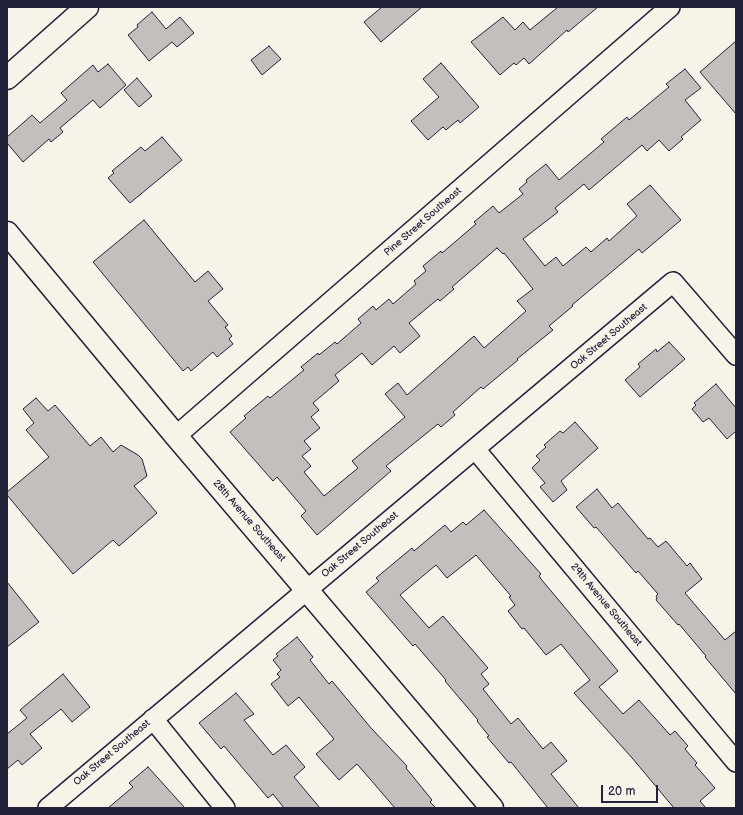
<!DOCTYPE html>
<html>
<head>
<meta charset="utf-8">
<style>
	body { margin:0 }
	#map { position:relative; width:743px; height:815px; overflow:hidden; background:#f7f3e8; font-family:"Balsamiq Sans",sans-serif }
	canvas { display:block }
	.frame { position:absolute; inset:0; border:8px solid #22223b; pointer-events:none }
	.scale { position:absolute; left:601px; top:785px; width:57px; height:18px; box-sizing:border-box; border:2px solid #22223b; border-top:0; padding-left:5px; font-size:12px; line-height:14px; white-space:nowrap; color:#22223b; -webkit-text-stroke:3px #f7f3e8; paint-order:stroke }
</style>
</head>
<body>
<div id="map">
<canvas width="743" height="815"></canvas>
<div class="frame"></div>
<div class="scale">20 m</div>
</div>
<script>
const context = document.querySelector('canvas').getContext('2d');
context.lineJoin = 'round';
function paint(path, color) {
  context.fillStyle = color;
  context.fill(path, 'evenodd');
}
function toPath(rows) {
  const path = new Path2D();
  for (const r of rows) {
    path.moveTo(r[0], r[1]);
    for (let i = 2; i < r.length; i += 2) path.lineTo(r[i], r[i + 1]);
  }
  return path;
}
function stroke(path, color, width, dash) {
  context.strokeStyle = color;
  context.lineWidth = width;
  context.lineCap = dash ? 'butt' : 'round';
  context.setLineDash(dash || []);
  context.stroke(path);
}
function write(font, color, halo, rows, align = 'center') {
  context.font = font + ' "Balsamiq Sans",sans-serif';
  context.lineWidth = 4;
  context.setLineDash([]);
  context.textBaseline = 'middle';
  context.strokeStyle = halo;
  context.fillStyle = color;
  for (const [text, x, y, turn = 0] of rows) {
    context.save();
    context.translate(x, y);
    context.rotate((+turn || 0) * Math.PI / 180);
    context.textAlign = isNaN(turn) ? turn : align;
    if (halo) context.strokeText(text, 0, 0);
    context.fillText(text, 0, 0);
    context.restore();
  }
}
const building = toPath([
	[382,7,422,7,381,42,364,22,382,7],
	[558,7,598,7,568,32,567,30,529,64,524,58,516,65,514,63,500,75,471,42,503,17,515,30,523,22,530,30,558,7],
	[152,12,166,29,180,17,194,33,177,47,172,42,149,61,128,35,138,27,137,25,152,12],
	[736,41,736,114,700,72,736,41],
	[269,46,281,59,262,75,251,60,269,46],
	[441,63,479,107,460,123,458,120,446,130,443,127,428,140,411,121,439,97,423,79,441,63],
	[108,64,126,85,100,108,93,100,60,128,63,132,51,142,49,139,23,162,7,143,7,137,32,115,40,123,67,100,61,93,93,65,98,72,108,64],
	[685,69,701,88,685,100,701,120,681,137,683,139,669,151,659,140,647,151,642,145,589,190,584,184,555,208,558,212,523,239,545,266,556,257,563,266,586,247,591,252,607,238,609,241,637,216,627,204,650,185,681,220,642,253,639,249,572,305,573,306,549,326,553,330,517,359,518,360,483,389,481,387,453,412,455,415,441,427,438,424,386,466,391,471,317,535,301,516,306,511,277,477,273,481,230,432,246,418,244,416,268,396,270,398,304,370,301,367,318,353,319,355,335,342,337,344,361,323,358,319,373,306,376,310,389,299,393,304,416,284,414,281,426,271,423,266,441,251,442,253,476,224,474,222,493,206,499,213,523,194,519,189,527,182,526,180,546,164,559,180,604,142,601,139,627,117,629,120,669,87,666,84,685,69],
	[497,248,503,254,504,253,533,289,517,301,526,311,484,348,474,336,407,395,398,383,385,394,405,417,352,461,358,468,324,496,304,472,311,466,302,456,311,449,304,441,320,428,311,417,319,410,313,403,339,381,335,375,362,353,372,365,394,346,400,353,420,336,409,323,438,299,440,301,454,289,452,287,497,248],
	[137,78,152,96,139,107,124,90,137,78],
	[162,137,182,160,130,203,108,178,114,173,112,171,141,147,145,151,162,137],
	[144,220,195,282,208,271,223,289,208,301,228,325,225,327,232,336,229,339,233,344,217,357,213,352,191,371,188,367,183,371,93,262,144,220],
	[669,342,685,359,640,397,625,380,640,367,638,364,656,349,657,352,669,342],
	[716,384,736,408,736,431,727,439,709,418,703,422,692,409,696,405,694,403,716,384],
	[36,398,48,411,55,405,90,446,101,437,113,452,121,445,138,455,142,459,147,476,134,486,157,513,119,546,113,540,73,574,7,495,7,492,49,457,26,430,34,423,23,409,36,398],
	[575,422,598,448,561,481,567,490,553,502,540,487,545,483,532,468,540,460,536,456,546,447,544,445,560,431,563,433,575,422],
	[597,489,612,508,618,503,648,539,650,538,658,547,666,541,687,566,690,563,702,579,685,593,725,640,736,631,736,694,705,657,706,656,679,624,678,625,656,600,657,598,656,596,658,594,638,571,636,573,596,527,594,528,576,507,597,489],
	[484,510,541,574,539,576,541,579,618,671,599,687,623,714,639,700,670,735,675,731,688,746,685,749,697,763,695,765,715,788,700,801,706,808,674,808,633,759,574,693,590,680,561,644,546,655,524,628,522,629,508,611,515,605,509,597,511,596,476,555,447,578,436,565,400,595,429,628,443,616,488,668,481,674,489,684,483,689,511,724,518,718,543,749,551,742,567,761,551,774,579,808,548,808,511,762,509,763,487,737,489,736,477,721,478,720,445,681,446,680,415,644,413,646,366,592,379,581,376,578,412,548,414,551,445,525,451,532,463,522,466,525,484,510],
	[7,582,39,622,7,647,7,582],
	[297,637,313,657,310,660,329,684,332,681,371,728,407,766,406,768,432,800,430,802,436,808,395,808,357,764,339,780,316,754,334,739,299,697,288,706,271,684,280,677,277,674,281,670,273,660,278,656,276,654,297,637],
	[63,674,90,707,72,722,61,709,30,734,42,748,22,765,18,760,7,769,7,734,27,718,20,710,63,674],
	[236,693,254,714,244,720,273,755,286,745,305,767,294,777,320,808,284,808,273,794,268,798,224,746,221,749,199,723,236,693],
	[148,767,185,808,108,808,133,787,129,783,148,767]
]);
const street = toPath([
	[176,436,670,7],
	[475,449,736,762],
	[153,719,225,808],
	[48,808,673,282,736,355]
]);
const secondary = toPath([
	[7,78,87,7],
	[7,233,176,436,492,808]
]);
const streetNames = [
	["Pine Street Southeast",423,222,-41],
	["Oak Street Southeast",609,337,-40],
	["28th Avenue Southeast",249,521,49],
	["Oak Street Southeast",360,545,-40],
	["29th Avenue Southeast",606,605,50],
	["Oak Street Southeast",112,753,-40]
];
paint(building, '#c2bfbd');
stroke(building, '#22223b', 1);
stroke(street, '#22223b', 22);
stroke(secondary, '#22223b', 25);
stroke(street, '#f7f3e8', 19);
stroke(secondary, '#f7f3e8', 22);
write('10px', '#22223b', '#f7f3e8', streetNames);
</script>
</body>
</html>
